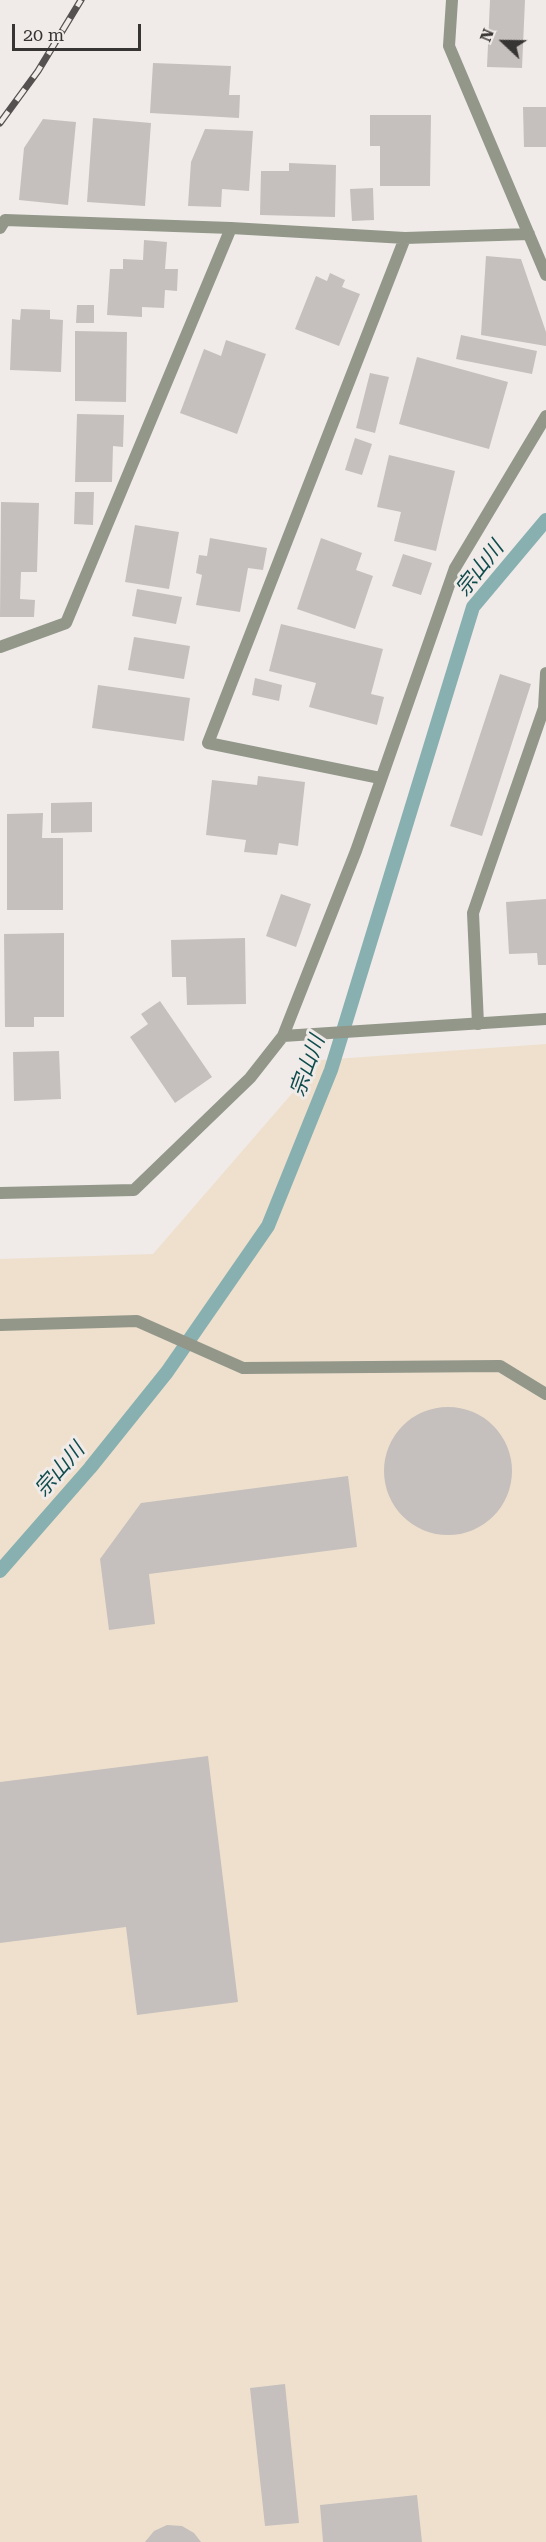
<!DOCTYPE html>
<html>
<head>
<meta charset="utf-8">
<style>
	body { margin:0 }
	#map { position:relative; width:546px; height:2542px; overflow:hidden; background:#f0ebe8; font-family:"Roboto Serif",serif }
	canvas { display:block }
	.north { position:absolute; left:474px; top:12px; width:60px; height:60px; -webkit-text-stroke:4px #f0ebe8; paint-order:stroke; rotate:292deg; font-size:16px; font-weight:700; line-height:24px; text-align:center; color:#373534 }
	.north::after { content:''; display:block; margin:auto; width:21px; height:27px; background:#373534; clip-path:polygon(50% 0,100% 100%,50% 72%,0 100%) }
	.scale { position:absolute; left:12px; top:24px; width:129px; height:27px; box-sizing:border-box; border:3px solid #373534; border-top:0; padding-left:8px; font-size:18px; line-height:21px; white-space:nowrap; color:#373534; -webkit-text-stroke:4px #f0ebe8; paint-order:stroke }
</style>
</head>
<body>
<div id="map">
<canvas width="546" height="2542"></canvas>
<div class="north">N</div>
<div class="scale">20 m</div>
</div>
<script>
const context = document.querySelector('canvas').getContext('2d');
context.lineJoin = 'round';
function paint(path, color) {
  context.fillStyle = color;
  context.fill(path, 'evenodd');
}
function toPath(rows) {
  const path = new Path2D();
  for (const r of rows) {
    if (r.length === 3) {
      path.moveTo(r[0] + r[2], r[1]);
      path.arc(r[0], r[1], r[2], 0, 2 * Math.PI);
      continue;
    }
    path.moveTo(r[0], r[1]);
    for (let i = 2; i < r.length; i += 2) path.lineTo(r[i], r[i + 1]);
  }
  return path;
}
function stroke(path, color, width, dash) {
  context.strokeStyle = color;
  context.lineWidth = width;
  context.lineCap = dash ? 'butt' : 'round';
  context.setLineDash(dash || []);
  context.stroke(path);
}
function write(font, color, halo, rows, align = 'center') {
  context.font = font + ' "Roboto Serif","Noto Sans JP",serif';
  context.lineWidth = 6;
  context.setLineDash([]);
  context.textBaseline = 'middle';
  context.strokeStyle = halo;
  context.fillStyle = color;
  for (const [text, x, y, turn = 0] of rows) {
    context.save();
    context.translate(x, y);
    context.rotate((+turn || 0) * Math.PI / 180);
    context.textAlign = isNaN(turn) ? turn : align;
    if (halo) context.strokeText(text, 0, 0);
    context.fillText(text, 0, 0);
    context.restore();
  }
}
const industrial = toPath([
	[546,1044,546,2542,0,2542,0,1259,153,1254,321,1060]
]);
const stream = toPath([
	[0,1571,90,1468,167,1372,268,1226,331,1070,473,607,546,520]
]);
const building = toPath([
	[490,0,525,0,522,68,487,67],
	[153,63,231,66,229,95,240,95,239,118,150,113],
	[523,107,546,107,546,147,524,147],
	[370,115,431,115,430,186,380,186,380,146,370,146],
	[93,118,151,123,145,206,87,202],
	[43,119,76,122,68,205,19,200,24,148],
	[205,129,253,131,249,191,222,189,221,207,188,206,191,162],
	[289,163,336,165,335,217,260,215,261,171,289,171],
	[373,188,374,220,352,221,350,189],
	[144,240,167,242,165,269,178,269,177,291,165,290,164,308,142,307,142,317,107,315,110,269,123,269,123,259,143,260],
	[486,256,521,259,546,332,546,346,481,335],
	[330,273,345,280,342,287,360,294,339,346,295,329,316,276,327,281],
	[77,305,94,305,94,323,76,323],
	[21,309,50,310,50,319,63,320,61,372,10,370,12,319,20,320],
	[75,331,127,332,126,402,75,401],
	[461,335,537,351,532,374,456,359],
	[226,340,266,354,237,434,180,413,204,349,221,356],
	[417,357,508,382,489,449,399,424],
	[370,373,389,377,375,433,356,428],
	[77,414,124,415,123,447,113,446,112,482,75,482],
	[355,438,372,444,362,475,345,470],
	[389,455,455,471,436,551,394,541,401,512,377,507],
	[75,492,94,492,93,525,74,524],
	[1,502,39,503,37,572,21,572,20,599,35,600,34,617,0,617],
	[135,525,179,532,169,589,125,582],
	[210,538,267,548,263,570,248,568,240,612,196,605,202,575,196,573,199,555,207,556],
	[321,538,362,553,356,570,373,576,355,629,297,609],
	[403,554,432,563,421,595,392,586],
	[137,589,182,597,176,624,132,616],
	[281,624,383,649,371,694,384,697,377,725,309,707,316,683,269,671],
	[134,637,190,646,184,679,128,670],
	[500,674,531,684,482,836,450,826],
	[255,678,282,685,279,701,252,695],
	[98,685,190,698,184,741,92,728],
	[258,776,305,782,298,846,279,843,277,855,244,852,246,840,206,835,212,780,257,785],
	[92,802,92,832,51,833,51,803],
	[43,813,42,838,63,838,63,910,7,910,7,814],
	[281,894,311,904,296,947,266,936],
	[546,899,546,965,538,965,537,953,509,954,506,902],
	[64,933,64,1017,34,1017,34,1027,5,1027,4,934],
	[245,938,246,1004,187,1005,186,977,172,977,171,940],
	[160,1001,212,1077,175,1103,130,1037,148,1024,141,1014],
	[59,1051,61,1099,14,1101,13,1052],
	[448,1471,64],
	[348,1476,357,1547,149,1574,155,1624,109,1630,100,1559,141,1503],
	[208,1756,238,2002,137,2015,126,1927,0,1943,0,1782],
	[285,2384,299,2523,265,2526,250,2388],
	[417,2495,422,2542,323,2542,320,2505],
	[167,2525,182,2526,194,2533,201,2542,145,2542,154,2531]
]);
const service = toPath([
	[478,1024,473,913,544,708,546,673],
	[0,1325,137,1321,243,1368,500,1366,546,1394]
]);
const minor = toPath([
	[452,0,449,46,546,275],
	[0,228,5,220,231,228,405,238,529,234],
	[0,647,66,623,231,228],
	[380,778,208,743,405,238],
	[283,1036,546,1019],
	[0,1193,134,1190,250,1078,283,1036,356,851,455,568,546,416]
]);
const rail = toPath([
	[0,123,38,71,81,0]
]);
const waterNames = [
	["宗山川",480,569,-52],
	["宗山川",308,1066,-70],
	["宗山川",60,1470,-49]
];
paint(industrial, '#eee0cd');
stroke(stream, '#88b0b1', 14);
paint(building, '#c5c0bd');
stroke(service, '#92978a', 12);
stroke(minor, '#92978a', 12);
stroke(rail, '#545150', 7);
stroke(rail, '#f0ebe8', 4.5, [14]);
write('italic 21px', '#104c4e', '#f0ebe8', waterNames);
</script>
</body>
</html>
